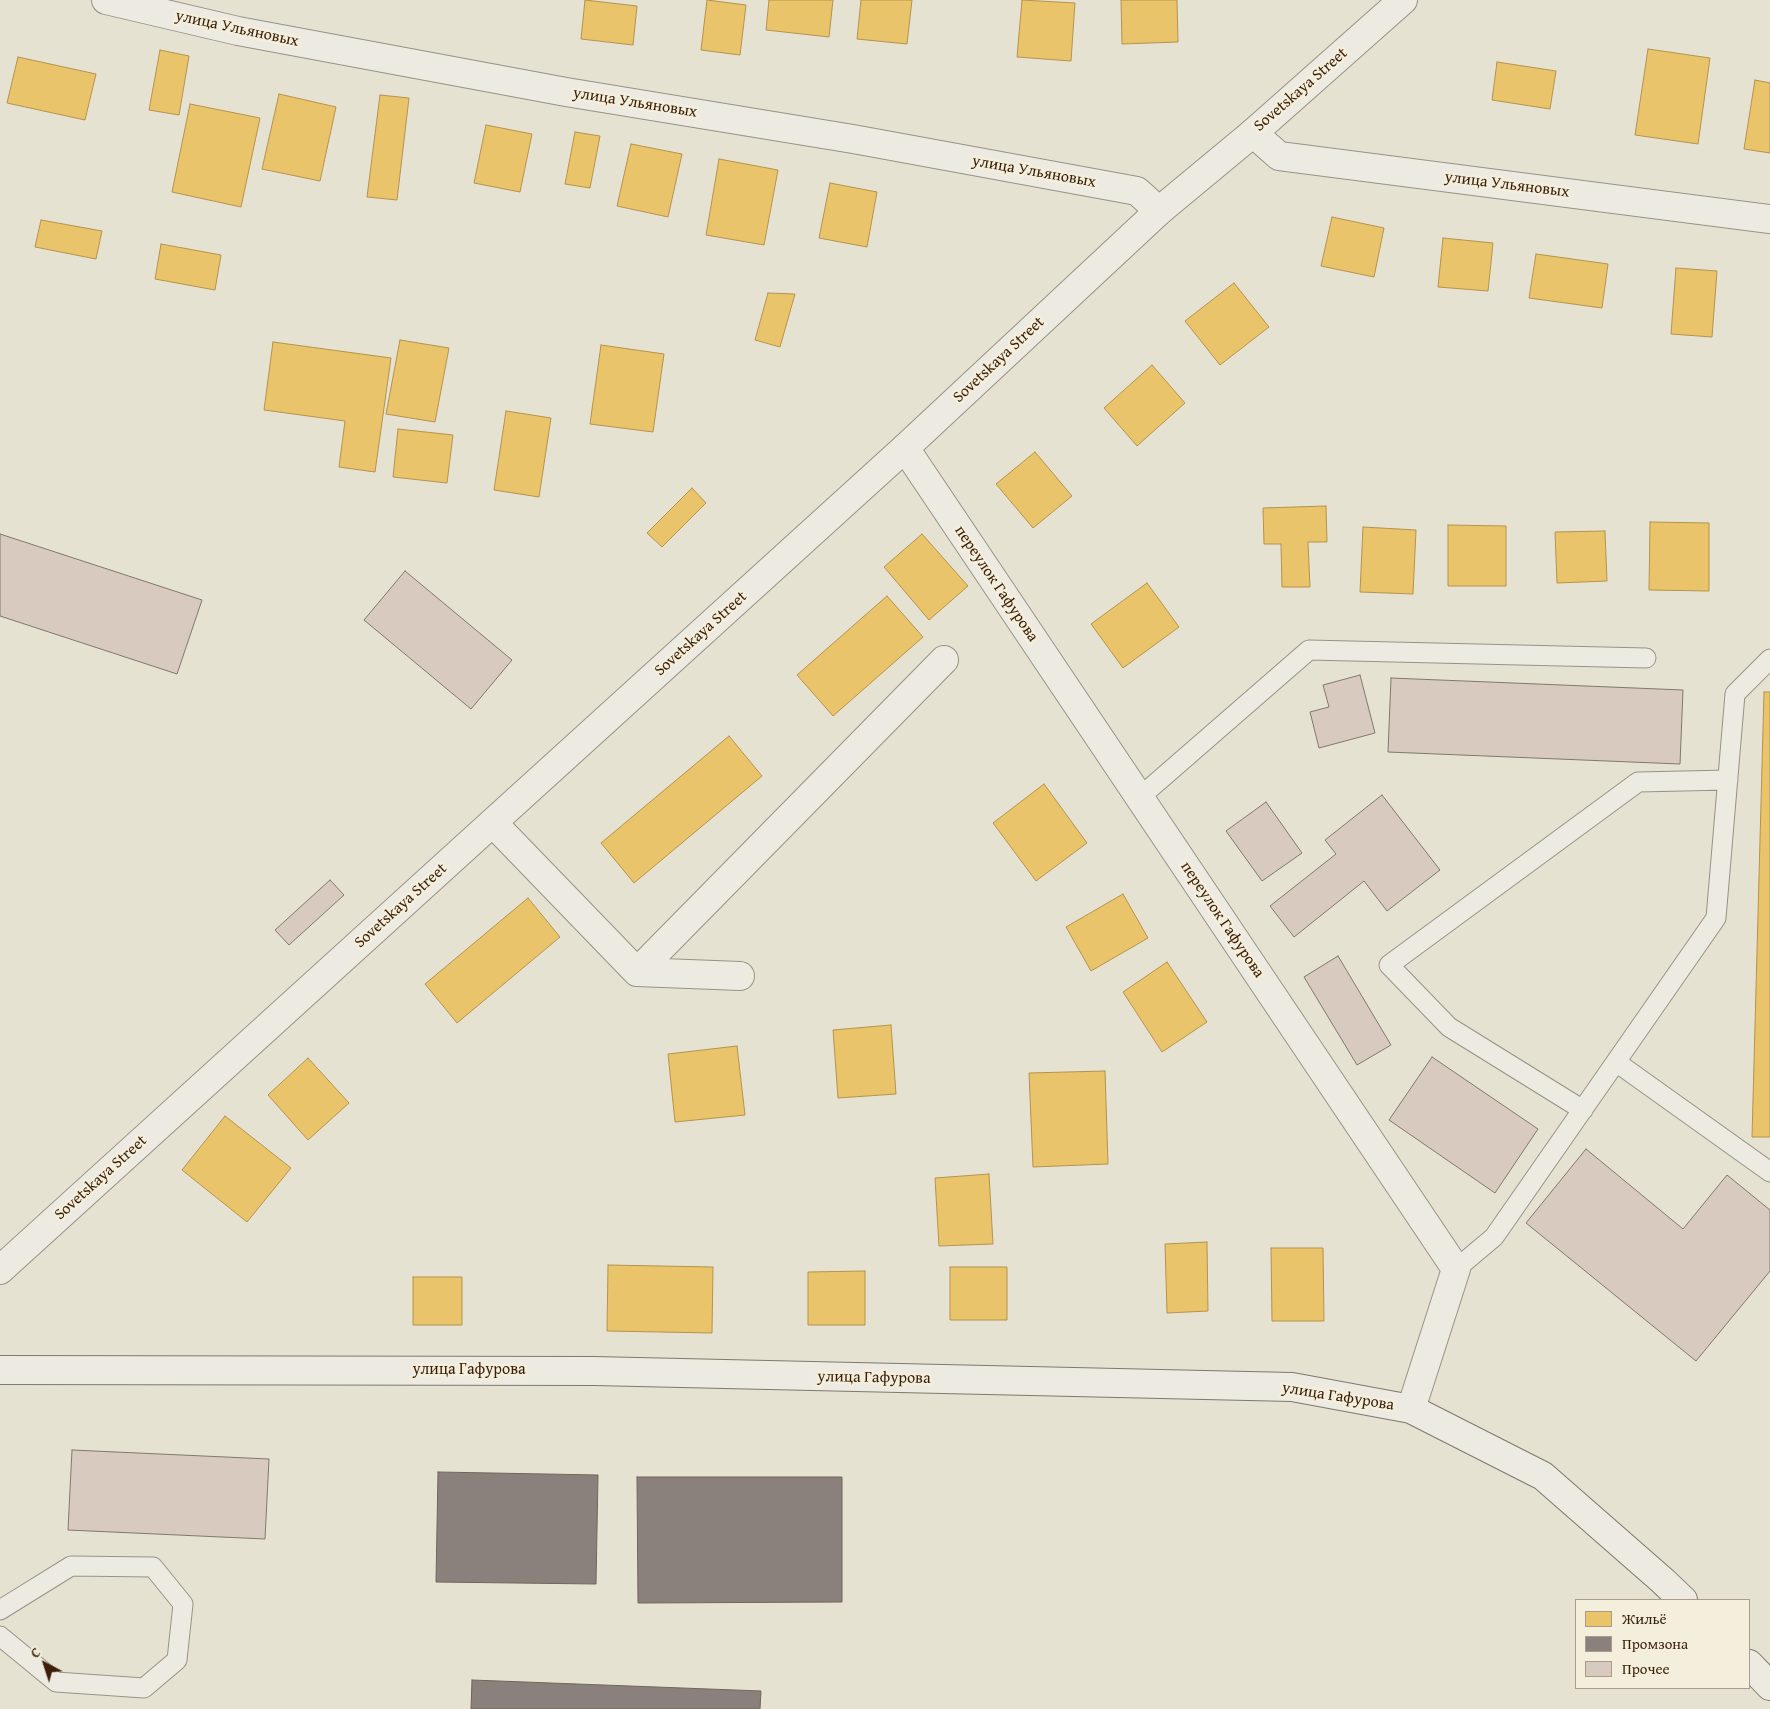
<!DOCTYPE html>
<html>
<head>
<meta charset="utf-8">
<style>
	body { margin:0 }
	#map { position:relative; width:1770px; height:1709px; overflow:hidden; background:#e6e2d2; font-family:"Gentium Book Plus",serif }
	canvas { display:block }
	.legend { position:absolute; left:1575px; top:1599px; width:175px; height:90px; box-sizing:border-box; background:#f4efdd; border:1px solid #aa9c88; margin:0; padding:6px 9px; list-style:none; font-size:15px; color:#3c1f08 }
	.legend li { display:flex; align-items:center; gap:10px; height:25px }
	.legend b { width:25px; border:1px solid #aa9c88 }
	.north { position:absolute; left:20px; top:1639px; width:50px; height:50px; -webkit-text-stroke:4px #f4efdd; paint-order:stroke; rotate:320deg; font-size:14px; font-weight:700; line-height:20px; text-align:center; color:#3c1f08 }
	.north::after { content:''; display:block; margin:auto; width:18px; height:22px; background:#3c1f08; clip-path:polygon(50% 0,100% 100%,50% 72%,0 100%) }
</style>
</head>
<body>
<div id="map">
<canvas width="1770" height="1709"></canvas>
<ul class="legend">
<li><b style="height:14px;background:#e9c46a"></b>Жильё</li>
<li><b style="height:14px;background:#8a817c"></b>Промзона</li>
<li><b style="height:14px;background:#d8cabf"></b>Прочее</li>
</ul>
<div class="north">С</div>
</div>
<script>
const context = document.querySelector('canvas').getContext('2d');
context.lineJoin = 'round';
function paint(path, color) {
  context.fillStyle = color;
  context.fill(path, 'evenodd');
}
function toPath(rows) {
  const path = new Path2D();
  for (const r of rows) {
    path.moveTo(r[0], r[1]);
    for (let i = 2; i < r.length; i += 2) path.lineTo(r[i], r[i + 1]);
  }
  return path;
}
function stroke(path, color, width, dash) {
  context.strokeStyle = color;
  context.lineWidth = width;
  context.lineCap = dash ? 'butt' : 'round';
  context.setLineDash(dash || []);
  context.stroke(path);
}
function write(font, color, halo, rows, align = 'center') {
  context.font = font + ' "Gentium Book Plus",serif';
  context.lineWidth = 5;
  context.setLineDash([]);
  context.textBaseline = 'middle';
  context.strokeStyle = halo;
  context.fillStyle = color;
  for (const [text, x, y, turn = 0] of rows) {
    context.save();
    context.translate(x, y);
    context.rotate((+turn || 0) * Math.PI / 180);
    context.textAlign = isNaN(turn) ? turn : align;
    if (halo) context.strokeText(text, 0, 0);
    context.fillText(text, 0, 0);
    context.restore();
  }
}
const homes = toPath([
	[585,0,637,6,633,45,581,39,585,0],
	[707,0,746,5,740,55,701,50,707,0],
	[769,0,833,0,829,37,766,30,769,0],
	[861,0,912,0,907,44,857,39,861,0],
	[1022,0,1075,3,1071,61,1017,57,1022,0],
	[1121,0,1177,0,1178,42,1122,44,1121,0],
	[1648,49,1710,58,1698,144,1635,135,1648,49],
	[160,50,189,56,179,115,149,110,160,50],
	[18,57,96,74,85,120,7,103,18,57],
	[1497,62,1556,71,1550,109,1492,100,1497,62],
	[1755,80,1770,83,1770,153,1744,149,1755,80],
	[279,94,336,107,320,181,262,169,279,94],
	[380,95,409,98,397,200,367,197,380,95],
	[190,104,260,118,241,207,172,192,190,104],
	[486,125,532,134,520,192,474,183,486,125],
	[575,132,600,136,590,188,565,184,575,132],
	[631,144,682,154,668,217,617,206,631,144],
	[719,159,778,170,764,245,706,235,719,159],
	[830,183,877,192,867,247,819,238,830,183],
	[1332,217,1384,228,1374,277,1321,266,1332,217],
	[41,220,102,231,96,259,35,247,41,220],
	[1443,238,1493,243,1488,291,1438,287,1443,238],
	[161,244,221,255,215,290,155,279,161,244],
	[1536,254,1608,264,1602,308,1529,298,1536,254],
	[1676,268,1717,271,1712,337,1671,334,1676,268],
	[1234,283,1269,327,1220,365,1185,321,1234,283],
	[768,293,795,294,780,347,755,340,768,293],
	[400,340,449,348,435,422,386,414,400,340],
	[273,342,391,358,375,472,339,467,345,421,264,410,273,342],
	[601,345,664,354,653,432,590,424,601,345],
	[1152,365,1185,403,1137,446,1104,408,1152,365],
	[506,411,551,418,539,497,494,490,506,411],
	[398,429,453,435,447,483,393,477,398,429],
	[1035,452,1072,496,1033,528,996,484,1035,452],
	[692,488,706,503,662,547,647,533,692,488],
	[1326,506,1327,542,1308,542,1310,587,1282,587,1281,544,1264,544,1263,508,1326,506],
	[1650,522,1709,523,1709,591,1649,590,1650,522],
	[1448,525,1506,526,1506,586,1448,586,1448,525],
	[1363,527,1416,530,1413,594,1360,592,1363,527],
	[1605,531,1607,581,1557,583,1555,532,1605,531],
	[922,534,968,586,929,620,884,567,922,534],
	[1147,583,1179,627,1123,668,1091,624,1147,583],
	[887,596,923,637,833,716,797,675,887,596],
	[1764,692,1770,692,1770,1137,1752,1137,1764,692],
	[729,736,762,776,634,883,601,843,729,736],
	[1044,784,1087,843,1036,881,993,823,1044,784],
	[1123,894,1148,938,1091,971,1066,927,1123,894],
	[528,898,560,937,457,1023,425,984,528,898],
	[1167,962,1207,1022,1162,1052,1123,992,1167,962],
	[891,1025,896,1094,838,1098,833,1030,891,1025],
	[737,1046,745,1115,675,1122,668,1054,737,1046],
	[308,1058,349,1103,308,1140,268,1095,308,1058],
	[1105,1071,1108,1164,1033,1167,1029,1073,1105,1071],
	[225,1116,291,1168,247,1222,182,1170,225,1116],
	[989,1174,993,1244,939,1246,935,1178,989,1174],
	[1207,1242,1208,1311,1167,1313,1165,1244,1207,1242],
	[1271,1248,1323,1248,1324,1321,1272,1321,1271,1248],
	[608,1265,713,1267,712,1333,607,1331,608,1265],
	[950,1267,1007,1267,1007,1320,950,1320,950,1267],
	[865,1271,865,1325,808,1325,808,1272,865,1271],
	[413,1277,462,1277,462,1325,413,1325,413,1277]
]);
const industry = toPath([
	[438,1472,598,1475,596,1584,436,1582,438,1472],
	[637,1477,842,1477,842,1602,638,1603,637,1477],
	[472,1680,761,1691,760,1709,471,1709,472,1680]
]);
const building = toPath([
	[0,534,202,600,177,674,0,616,0,534],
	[405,571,512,660,471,709,364,620,405,571],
	[1360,675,1375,733,1319,748,1310,712,1329,707,1323,685,1360,675],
	[1391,678,1683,690,1680,764,1388,752,1391,678],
	[1382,795,1440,870,1387,911,1364,881,1294,937,1270,906,1336,854,1325,840,1382,795],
	[1266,802,1302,853,1262,881,1226,831,1266,802],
	[330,880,344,895,289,945,275,930,330,880],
	[1338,956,1391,1045,1357,1065,1304,977,1338,956],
	[1432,1057,1538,1129,1495,1193,1389,1120,1432,1057],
	[1586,1149,1683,1229,1727,1175,1770,1210,1770,1271,1696,1361,1526,1223,1586,1149],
	[72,1450,269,1459,265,1539,68,1530,72,1450]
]);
const service = toPath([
	[1140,797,1309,650,1646,658],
	[1616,1062,1770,1172],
	[1583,1110,1449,1027,1389,965,1638,782,1728,780],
	[1456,1269,1494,1237,1716,918,1735,694,1770,659],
	[0,1610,71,1566,153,1567,183,1604,177,1660,144,1688,56,1682,0,1636]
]);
const minor = toPath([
	[106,0,238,31,566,92,853,139,1137,191,1159,211],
	[1253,133,1279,156,1770,219],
	[905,448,1456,1269,1411,1409],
	[493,823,637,972,944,660],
	[637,972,740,976]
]);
const tertiary = toPath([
	[0,1270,905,448,1159,211,1253,133,1403,0]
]);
const secondary = toPath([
	[0,1370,594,1371,1292,1387,1411,1409,1543,1476,1663,1581,1683,1600],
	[1749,1664,1770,1686]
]);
const streetNames = [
	["улица Ульяновых",237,29,12],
	["Sovetskaya Street",1301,90,-41],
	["улица Ульяновых",635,103,9],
	["улица Ульяновых",1034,172,10],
	["улица Ульяновых",1507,185,7],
	["Sovetskaya Street",999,360,-43],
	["переулок Гафурова",996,584,56],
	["Sovetskaya Street",701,634,-42],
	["Sovetskaya Street",401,906,-42],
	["переулок Гафурова",1222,920,56],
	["Sovetskaya Street",101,1178,-42],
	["улица Гафурова",469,1370],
	["улица Гафурова",874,1378,1],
	["улица Гафурова",1338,1397,9]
];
paint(homes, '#e9c46a');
stroke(homes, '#b5924d', 1);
paint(industry, '#8a817c');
stroke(industry, '#736459', 1);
paint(building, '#d8cabf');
stroke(building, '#7f786c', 1);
stroke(service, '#989286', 21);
stroke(minor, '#989286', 30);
stroke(tertiary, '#989286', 30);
stroke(secondary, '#7f786c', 30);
stroke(service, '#eceae1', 19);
stroke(minor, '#eceae1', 28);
stroke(tertiary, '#eceae1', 28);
stroke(secondary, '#eceae1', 28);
write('16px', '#3c1f08', '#f4efdd', streetNames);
</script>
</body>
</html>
